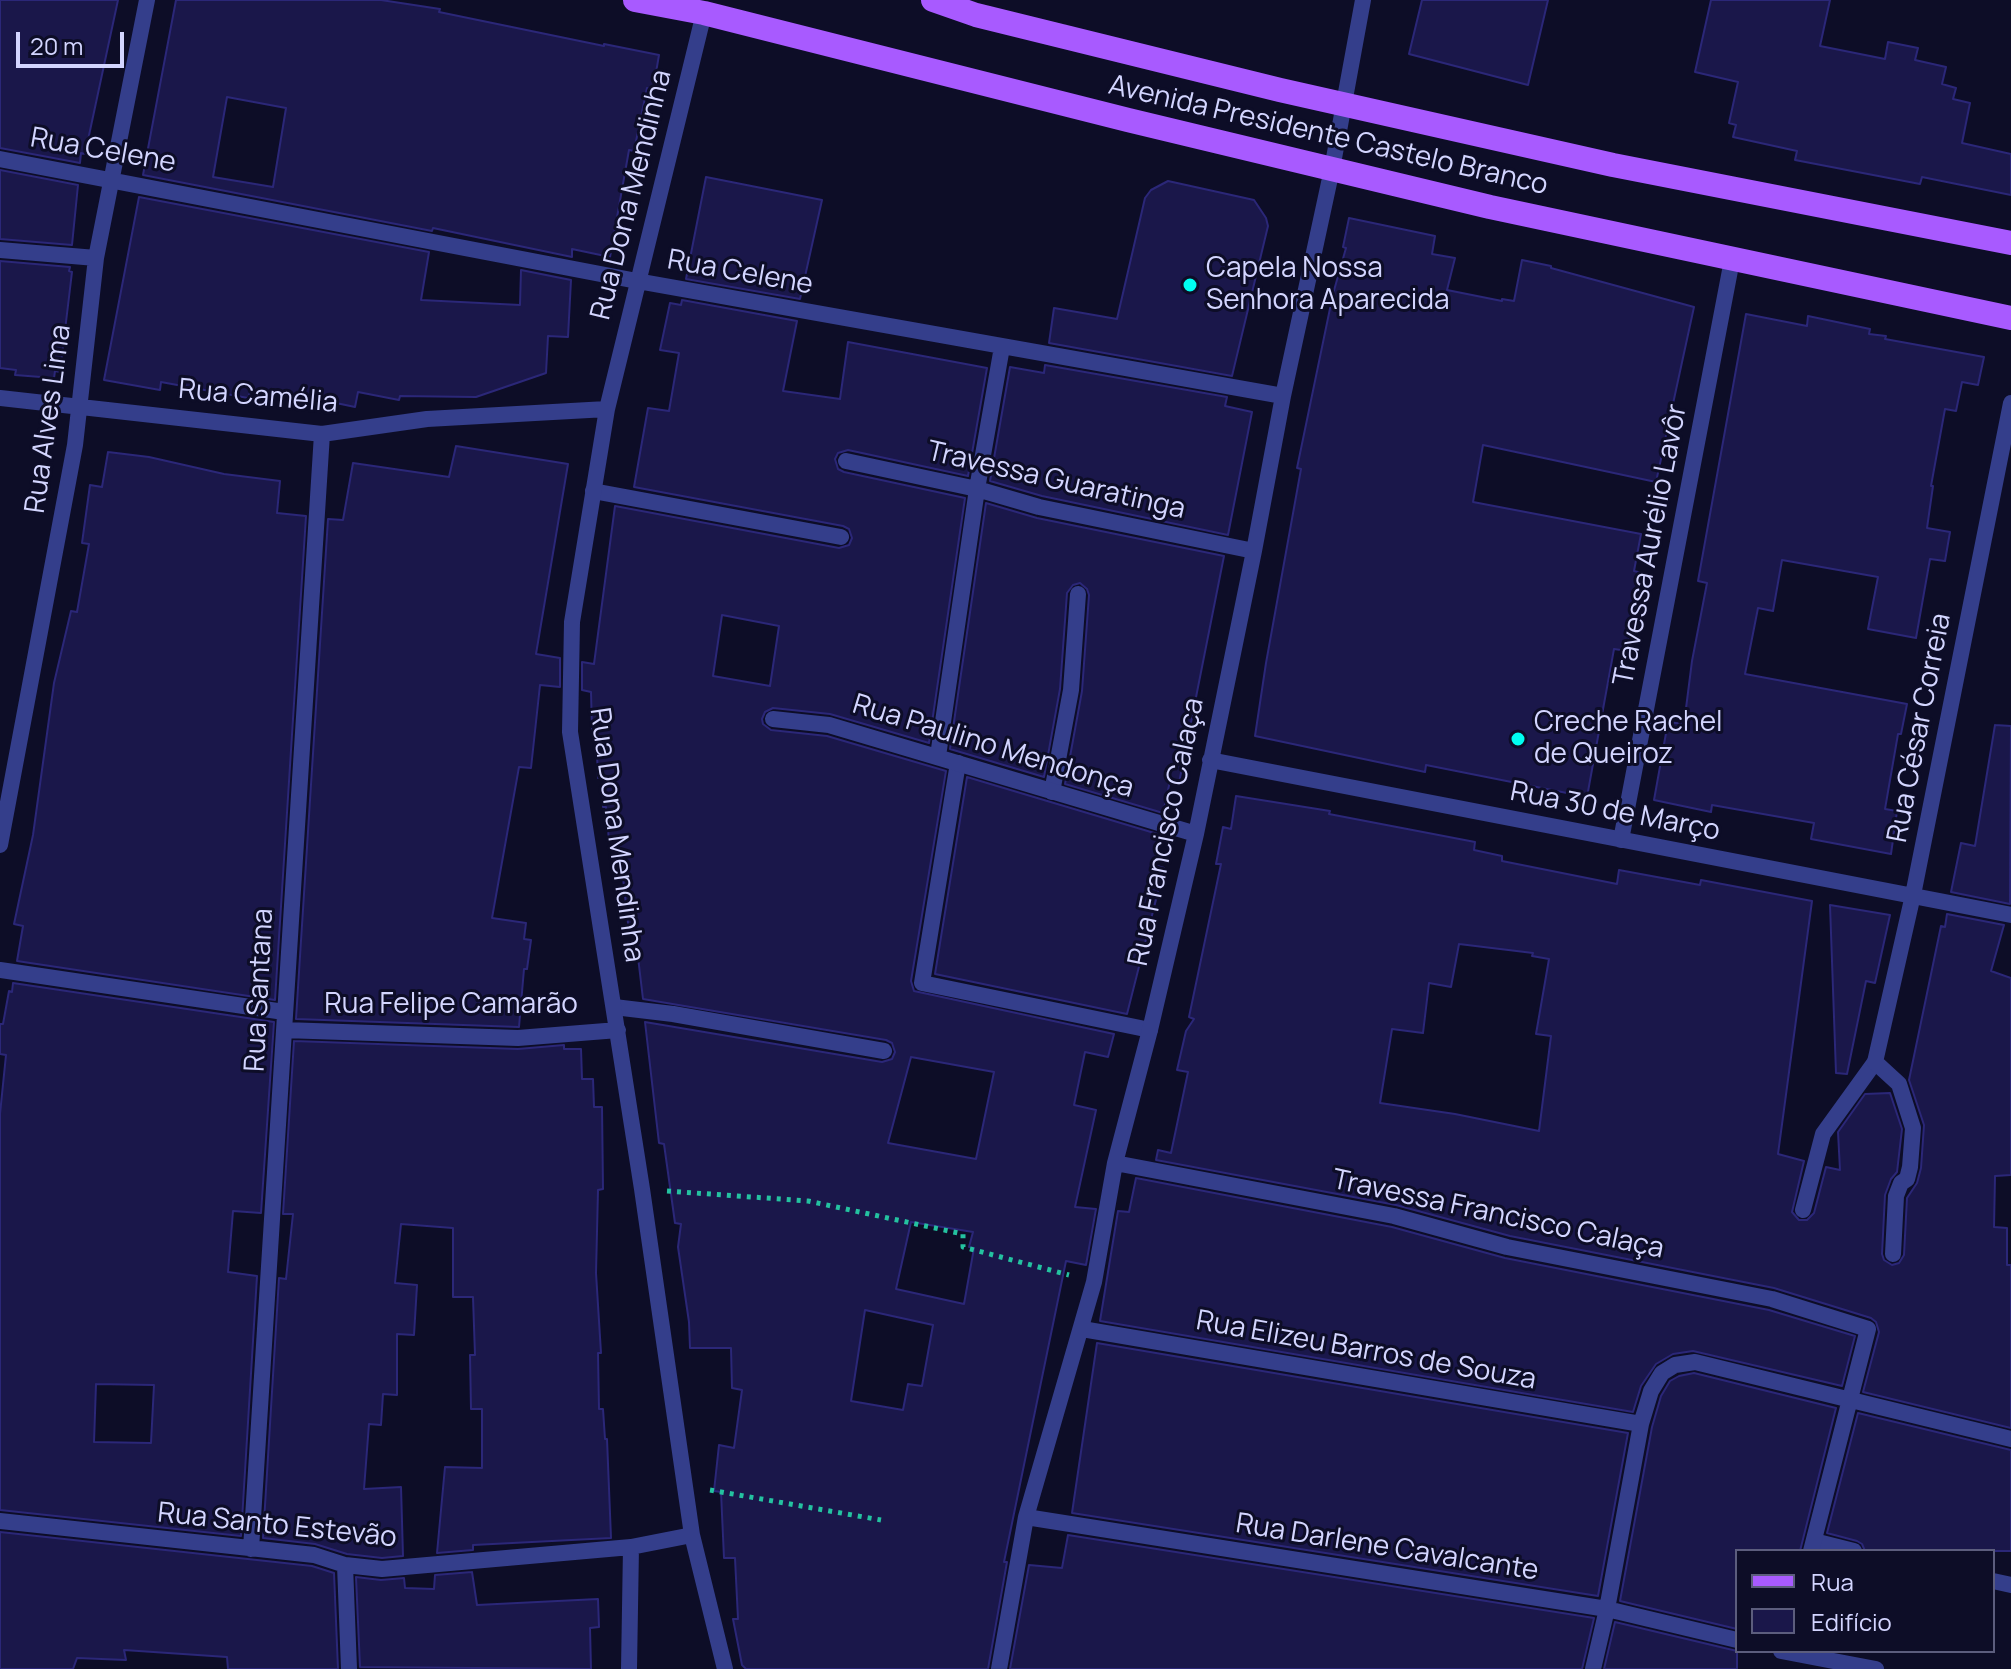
<!DOCTYPE html>
<html>
<head>
<meta charset="utf-8">
<style>
	body { margin:0 }
	#map { position:relative; width:2011px; height:1669px; overflow:hidden; background:#0d0d27; font-family:Manrope,sans-serif }
	canvas { display:block }
	.legend { position:absolute; left:1735px; top:1549px; width:260px; height:104px; box-sizing:border-box; background:#0d0d27; border:2px solid #5c5d7d; margin:0; padding:10px 14px; list-style:none; font-size:24px; color:#d3d5ff }
	.legend li { display:flex; align-items:center; gap:16px; height:40px }
	.legend b { width:40px; border:2px solid #5c5d7d }
	.scale { position:absolute; left:16px; top:32px; width:108px; height:36px; box-sizing:border-box; border:4px solid #d3d5ff; border-top:0; padding-left:10px; font-size:24px; line-height:28px; white-space:nowrap; color:#d3d5ff; -webkit-text-stroke:6px #0d0d27; paint-order:stroke }
</style>
</head>
<body>
<div id="map">
<canvas width="2011" height="1669"></canvas>
<ul class="legend">
<li><b style="height:10px;background:#a85aff"></b>Rua</li>
<li><b style="height:22px;background:#1a174a"></b>Edifício</li>
</ul>
<div class="scale">20 m</div>
</div>
<script>
const context = document.querySelector('canvas').getContext('2d');
context.lineJoin = 'round';
function paint(path, color) {
  context.fillStyle = color;
  context.fill(path, 'evenodd');
}
function toPath(rows) {
  const path = new Path2D();
  for (const r of rows) {
    path.moveTo(r[0], r[1]);
    for (let i = 2; i < r.length; i += 2) path.lineTo(r[i], r[i + 1]);
  }
  return path;
}
function stroke(path, color, width, dash) {
  context.strokeStyle = color;
  context.lineWidth = width;
  context.lineCap = dash ? 'butt' : 'round';
  context.setLineDash(dash || []);
  context.stroke(path);
}
function write(font, color, halo, rows, align = 'center') {
  context.font = font + ' Manrope,sans-serif';
  context.lineWidth = 6;
  context.setLineDash([]);
  context.textBaseline = 'middle';
  context.strokeStyle = halo;
  context.fillStyle = color;
  for (const [text, x, y, turn = 0] of rows) {
    context.save();
    context.translate(x, y);
    context.rotate((+turn || 0) * Math.PI / 180);
    context.textAlign = isNaN(turn) ? turn : align;
    if (halo) context.strokeText(text, 0, 0);
    context.fillText(text, 0, 0);
    context.restore();
  }
}
const building = toPath([
	[0,0,118,0,85,154,81,153,80,163,0,148,0,0],
	[176,0,381,0,440,9,439,12,604,46,604,44,659,55,653,90,647,88,634,151,629,150,610,257,572,249,572,257,433,228,432,231,143,175,176,0],
	[227,97,286,108,273,187,213,177,227,97],
	[1422,0,1548,0,1528,85,1409,54,1422,0],
	[1711,0,1830,0,1820,46,1885,59,1888,42,1918,48,1915,60,1946,67,1942,84,1956,88,1953,99,1970,103,1962,143,2011,154,2011,195,1922,177,1920,184,1795,160,1797,151,1733,137,1736,125,1729,123,1738,82,1695,72,1711,0],
	[0,170,78,185,72,245,0,239,0,170],
	[706,177,822,200,800,299,686,279,706,177],
	[1168,181,1254,200,1266,218,1268,226,1232,376,1049,343,1054,308,1117,319,1145,198,1151,190,1168,181],
	[139,197,429,252,421,300,520,305,521,270,571,280,568,337,548,336,546,373,476,397,400,396,399,400,358,392,355,407,303,396,251,389,248,398,161,382,160,390,104,380,139,197],
	[1349,218,1435,236,1432,254,1455,258,1447,290,1502,301,1502,299,1514,301,1522,260,1551,266,1551,268,1694,307,1656,482,1483,445,1473,502,1641,534,1634,571,1642,573,1627,651,1614,649,1587,797,1426,765,1425,772,1255,736,1266,663,1301,469,1297,468,1333,294,1346,248,1343,247,1349,218],
	[0,261,70,267,69,271,72,272,60,372,55,371,54,378,15,375,16,370,0,368,0,261],
	[682,300,797,321,783,391,840,399,848,342,987,368,968,476,848,450,838,453,835,459,838,469,844,472,965,498,929,743,830,714,773,708,765,712,762,719,763,724,771,730,827,736,946,771,911,981,914,991,1114,1034,1108,1057,1085,1052,1074,1105,1096,1110,1075,1207,1096,1209,1086,1265,1066,1261,1004,1562,1007,1562,988,1669,746,1669,742,1665,733,1619,738,1619,735,1558,724,1558,721,1492,714,1491,719,1445,734,1448,742,1390,732,1388,731,1348,690,1348,689,1322,678,1247,681,1224,675,1223,664,1144,659,1143,645,1022,882,1062,892,1059,895,1052,892,1043,886,1040,643,999,635,932,629,932,619,842,609,841,606,807,603,807,604,778,598,778,596,730,592,730,591,692,582,690,582,662,594,664,615,506,839,548,849,545,852,538,849,529,843,526,634,487,648,408,669,411,679,353,660,350,670,303,681,305,682,300],
	[722,615,779,626,770,686,713,676,722,615],
	[911,1057,994,1072,976,1159,888,1143,911,1057],
	[911,1222,973,1232,969,1247,974,1248,964,1304,896,1289,911,1222],
	[865,1310,933,1325,922,1386,908,1384,903,1410,851,1401,865,1310],
	[1746,314,1807,326,1808,316,1870,329,1869,334,1886,336,1885,339,1984,357,1978,385,1962,382,1956,411,1945,409,1931,486,1933,486,1927,528,1950,532,1945,561,1930,559,1916,638,1868,629,1878,577,1782,560,1773,611,1758,608,1745,674,1907,704,1901,734,1898,734,1885,809,1897,811,1891,854,1811,839,1814,823,1712,805,1711,812,1654,800,1668,722,1684,724,1692,661,1707,583,1698,581,1746,314],
	[1045,365,1227,397,1225,406,1252,412,1228,535,1042,496,990,481,1010,367,1044,373,1045,365],
	[456,446,568,464,536,654,560,658,560,687,540,685,531,768,519,767,492,918,526,923,524,939,531,940,527,969,524,969,519,1027,296,1019,328,519,343,520,353,463,449,477,456,446],
	[108,452,149,457,224,474,280,481,277,513,306,516,275,1000,17,961,23,926,14,924,33,835,54,683,71,611,77,612,89,544,82,543,90,485,102,487,108,452],
	[986,503,1037,518,1224,556,1179,783,1170,781,1163,813,1065,784,1082,691,1089,595,1087,589,1080,583,1073,585,1067,593,1060,689,1044,777,950,749,986,503],
	[1995,725,2011,726,2010,904,1951,892,1961,843,1975,846,1995,725],
	[967,777,1161,835,1154,865,1164,868,1127,1014,935,974,967,777],
	[1236,796,1330,811,1329,814,1475,842,1474,850,1502,856,1502,861,1617,884,1619,870,1700,885,1701,880,1812,901,1778,1154,1804,1161,1792,1212,1799,1220,1807,1220,1814,1213,1826,1167,1840,1170,1838,1132,1865,1094,1890,1093,1902,1129,1897,1172,1891,1179,1885,1195,1882,1254,1884,1260,1892,1265,1899,1263,1904,1255,1907,1198,1917,1183,1921,1168,1924,1125,1909,1080,1941,926,1945,927,1947,914,2004,925,1991,971,2011,978,2011,1175,1995,1176,1994,1227,2007,1228,2007,1265,2011,1265,2011,1428,1863,1392,1879,1332,1876,1322,1871,1318,1774,1288,1510,1236,1396,1205,1156,1160,1158,1150,1171,1153,1188,1072,1177,1070,1186,1031,1194,1019,1189,1017,1221,864,1216,864,1223,827,1231,829,1236,796],
	[1459,944,1533,953,1532,956,1549,959,1536,1034,1551,1036,1539,1131,1455,1114,1380,1103,1392,1029,1423,1033,1429,983,1451,987,1459,944],
	[1830,905,1890,915,1875,983,1866,981,1847,1074,1836,1073,1830,905],
	[13,983,274,1022,261,1213,233,1211,228,1272,257,1276,241,1536,0,1510,0,1114,6,1055,0,1054,0,1024,3,1024,9,991,12,992,13,983],
	[96,1384,154,1385,151,1443,94,1442,96,1384],
	[294,1041,518,1049,564,1045,564,1049,581,1049,582,1079,593,1079,594,1107,602,1107,603,1189,598,1190,596,1273,601,1353,598,1353,599,1409,603,1409,605,1439,607,1439,611,1538,473,1545,473,1550,437,1553,445,1467,482,1468,482,1409,471,1409,470,1355,475,1355,473,1297,453,1297,453,1228,401,1224,395,1283,417,1285,414,1335,397,1334,397,1395,383,1394,381,1425,369,1424,364,1489,401,1487,403,1556,382,1558,347,1554,315,1544,263,1538,279,1278,286,1279,293,1214,283,1214,294,1041],
	[1136,1178,1392,1227,1505,1258,1769,1310,1855,1336,1842,1386,1693,1351,1673,1354,1656,1364,1641,1386,1633,1412,1100,1321,1118,1211,1129,1212,1136,1178],
	[1097,1343,1628,1433,1598,1596,1072,1513,1097,1343],
	[1694,1373,1836,1408,1800,1551,1737,1551,1737,1629,1620,1601,1652,1427,1661,1396,1670,1381,1679,1376,1694,1373],
	[1858,1413,2011,1450,2011,1551,1865,1551,1862,1544,1857,1541,1827,1533,1858,1413],
	[0,1532,312,1566,334,1573,338,1669,228,1669,227,1657,124,1650,126,1660,77,1658,73,1669,0,1669,0,1532],
	[1068,1535,1594,1618,1582,1669,1010,1669,1029,1565,1062,1568,1068,1535],
	[472,1572,477,1605,598,1599,599,1627,590,1628,591,1669,360,1667,356,1577,381,1580,404,1578,405,1588,434,1589,435,1575,472,1572],
	[1615,1622,1737,1651,1737,1669,1604,1669,1615,1622]
]);
const path = toPath([
	[667,1191,808,1201,963,1234,963,1247,1069,1275],
	[710,1490,881,1520]
]);
const lane = toPath([
	[593,491,841,537],
	[958,763,922,983,1150,1030],
	[1052,792,1071,690,1078,594],
	[614,1007,673,1014,884,1051],
	[1803,1210,1823,1134,1875,1062],
	[1814,1541,1854,1551],
	[1993,1581,2011,1585]
]);
const street = toPath([
	[704,13,607,409,572,622,570,732,642,1189,692,1535,725,1669],
	[0,159,637,281,1283,396],
	[0,250,96,258],
	[0,398,322,434,427,419,607,409],
	[846,461,977,489,1039,507,1254,551],
	[773,719,829,725,1196,834],
	[938,756,977,489,1002,347],
	[1210,760,2011,915],
	[1621,840,1732,260],
	[0,845,75,445,96,258,147,0],
	[0,970,284,1012],
	[284,1030,518,1038,618,1030],
	[1115,1163,1394,1216,1507,1247,1772,1299,1868,1329,1811,1551],
	[1893,1254,1896,1196,1901,1183,1907,1179,1910,1167,1913,1128,1899,1084,1875,1062,1913,895,2011,403],
	[1082,1329,1641,1424],
	[1026,1517,1607,1609,1737,1640],
	[0,1521,314,1555,345,1565,382,1569,631,1547,692,1535],
	[251,1549,322,434],
	[345,1565,349,1669],
	[1781,1651,1876,1669],
	[629,1669,631,1547],
	[999,1669,1026,1517,1094,1282,1115,1163,1150,1030,1196,834,1254,551,1283,396,1332,169,1363,0],
	[1593,1669,1607,1609,1641,1424,1651,1391,1662,1373,1675,1365,1695,1362,2011,1439]
]);
const primary = toPath([
	[635,0,704,13,1128,120,1490,207,2011,318],
	[933,0,976,15,1280,90,1613,165,2011,243]
]);
const markers = [
	[1190,285,8,"#00fef1"],
	[1518,739,8,"#00fef1"]
];
const streetNames = [
	["Avenida Presidente Castelo Branco",1328,136,13],
	["Rua Celene",103,151,10],
	["Rua Dona Mendinha",632,195,-76],
	["Rua Celene",740,273,10],
	["Rua Camélia",258,397,5],
	["Rua Alves Lima",49,419,-82],
	["Travessa Guaratinga",1056,481,13],
	["Travessa Aurélio Lavôr",1651,545,-79],
	["Rua César Correia",1920,728,-79],
	["Rua Paulino Mendonça",993,747,17],
	["Rua 30 de Março",1615,812,11],
	["Rua Francisco Calaça",1167,832,-78],
	["Rua Dona Mendinha",616,835,82],
	["Rua Santana",260,990,-87],
	["Rua Felipe Camarão",451,1005],
	["Travessa Francisco Calaça",1498,1215,12],
	["Rua Elizeu Barros de Souza",1366,1351,10],
	["Rua Santo Estevão",277,1526,6],
	["Rua Darlene Cavalcante",1387,1548,9]
];
const poiNames = [
	["Capela Nossa",1206,269],
	["Senhora Aparecida",1206,301],
	["Creche Rachel",1534,723],
	["de Queiroz",1534,755]
];
paint(building, '#1a174a');
stroke(building, '#2b2778', 2);
stroke(path, '#24c2a0', 5, [4, 6]);
stroke(lane, '#343e8b', 16);
stroke(street, '#343e8b', 16);
stroke(primary, '#a85aff', 24);
for (const [x, y, r, color] of markers) {
  const dot = new Path2D();
  dot.arc(x, y, r, 0, 2 * Math.PI);
  context.fillStyle = color;
  context.fill(dot);
  stroke(dot, '#0d0d27', 3);
}
write('28px', '#d3d5ff', '#0d0d27', streetNames);
write('28px', '#d3d5ff', '#0d0d27', poiNames, 'left');
</script>
</body>
</html>
